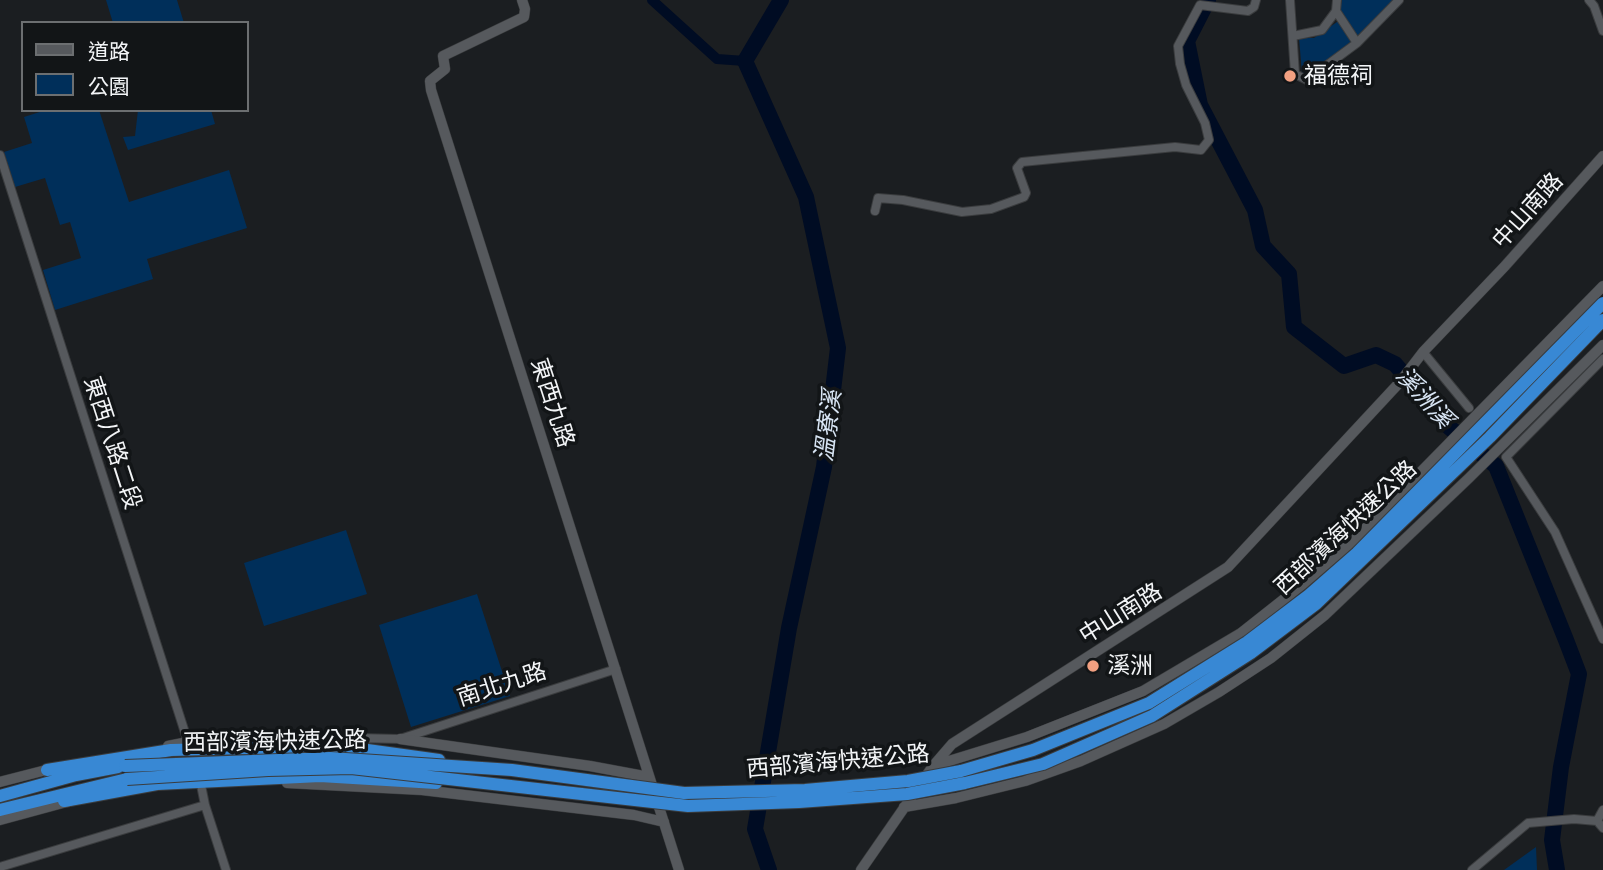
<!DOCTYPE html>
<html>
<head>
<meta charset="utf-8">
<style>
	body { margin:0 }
	#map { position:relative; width:1603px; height:870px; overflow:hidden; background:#1b1e21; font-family:Montserrat,"Noto Sans TC",sans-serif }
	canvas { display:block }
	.legend { position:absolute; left:21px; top:21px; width:228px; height:91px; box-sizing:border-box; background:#121517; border:2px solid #6c6f71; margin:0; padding:9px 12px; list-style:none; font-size:21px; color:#f3f5f7 }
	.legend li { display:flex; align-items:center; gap:14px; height:35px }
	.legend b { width:35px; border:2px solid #6c6f71 }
</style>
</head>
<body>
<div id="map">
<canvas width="1603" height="870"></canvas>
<ul class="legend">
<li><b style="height:9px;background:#56595d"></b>道路</li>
<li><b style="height:19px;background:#002f5a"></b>公園</li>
</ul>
</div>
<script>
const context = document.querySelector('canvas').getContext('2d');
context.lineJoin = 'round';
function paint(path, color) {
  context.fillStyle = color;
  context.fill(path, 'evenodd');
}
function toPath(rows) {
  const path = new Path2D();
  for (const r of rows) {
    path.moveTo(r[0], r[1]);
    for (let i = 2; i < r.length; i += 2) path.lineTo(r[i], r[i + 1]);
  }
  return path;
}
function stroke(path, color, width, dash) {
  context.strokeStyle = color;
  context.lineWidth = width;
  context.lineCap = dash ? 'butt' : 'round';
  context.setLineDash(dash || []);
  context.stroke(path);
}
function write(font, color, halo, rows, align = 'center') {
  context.font = font + ' Montserrat,"Noto Sans TC",sans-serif';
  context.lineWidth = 7;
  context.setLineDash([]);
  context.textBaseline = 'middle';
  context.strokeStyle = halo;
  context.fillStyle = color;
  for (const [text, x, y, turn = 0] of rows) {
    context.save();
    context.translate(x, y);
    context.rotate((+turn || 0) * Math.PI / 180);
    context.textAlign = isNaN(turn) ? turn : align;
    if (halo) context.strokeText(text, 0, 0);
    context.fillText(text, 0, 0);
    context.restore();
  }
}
const green = toPath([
	[106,0,177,0,184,23,113,23],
	[1342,0,1394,0,1353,40,1309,76,1302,73,1299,38,1314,38,1337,22],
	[46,110,99,110,129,202,229,170,247,228,147,259,153,279,55,310,43,270,81,258,70,222,60,225,45,178,15,187,4,152,32,143,24,117],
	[138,110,211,110,215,124,128,150,123,137,135,136],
	[346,530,367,594,264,626,244,563],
	[477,594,510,696,411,727,379,625],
	[1536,847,1537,870,1504,870]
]);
const canal = toPath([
	[652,0,717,59,745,61]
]);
const river = toPath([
	[1208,0,1187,41,1200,105,1255,210,1263,246,1289,274,1294,327,1344,366,1376,355,1395,364,1449,427,1496,466,1566,640,1579,674,1561,767,1552,840,1557,870],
	[769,870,755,829,789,628,824,467,838,348,806,197,745,61,781,0]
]);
const minor = toPath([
	[1290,0,1295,74,1307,80,1357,43,1399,0],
	[1589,0,1594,6,1603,31],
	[1336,11,1357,43],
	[1293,36,1322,30,1336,11,1337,0],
	[0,155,188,742,313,737,400,739,616,669],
	[875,211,878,198,903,200,962,212,991,209,1024,197,1026,193,1017,168,1022,162,1175,147,1201,150,1209,140,1205,123,1186,85,1180,64,1178,46,1200,5,1248,11,1254,7,1256,0],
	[1423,352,1469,408],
	[1603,359,1506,457,1555,532,1603,639],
	[201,785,205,805,226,870],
	[1597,821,1603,810],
	[0,867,205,805],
	[1472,870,1528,823,1574,819,1597,821,1603,828]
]);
const tertiary = toPath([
	[522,0,525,9,524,17,443,56,445,69,430,81,431,90,679,870],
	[400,739,590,766,649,777],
	[168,746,188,742],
	[936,765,1027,737,1143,691,1241,633,1303,584,1354,540,1603,286],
	[0,782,54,768],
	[287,783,422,790,634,815,664,822],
	[904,807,956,798,1025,781,1081,761,1164,724,1219,692,1271,658,1325,615,1469,478,1603,345],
	[0,820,70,801],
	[861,870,933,766,952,744,1228,567,1400,382,1423,352,1505,266,1603,156]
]);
const trunk = toPath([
	[47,770,171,750,247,748,360,749,439,760],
	[0,796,76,775,118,767],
	[64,801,157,784,320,776,436,783],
	[0,810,127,779]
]);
const trunkBridge = toPath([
	[125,766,330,758,512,770,684,793,805,790,908,781,961,771,1033,750,1149,703,1247,642,1309,595,1357,553,1603,303],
	[127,779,268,770,351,768,688,806,799,802,907,794,965,783,1043,764,1152,716,1251,653,1316,604,1490,437,1603,320]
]);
const markers = [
	[1290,76,7,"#f2a081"],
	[1093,666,7,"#f2a081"]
];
const poiNames = [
	["福德祠",1304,76],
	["溪洲",1107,666]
];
const streetNames = [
	["中山南路",1528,211,-48],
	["東西九路",552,403,72],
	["東西八路二段",112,443,72],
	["西部濱海快速公路",1346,528,-43],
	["中山南路",1121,614,-32],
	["南北九路",502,685,-18],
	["西部濱海快速公路",275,742,-1],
	["西部濱海快速公路",838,762,-5]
];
const waterNames = [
	["溪洲溪",1424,398,48],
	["溫寮溪",829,426,-83]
];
paint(green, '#002f5a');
stroke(canal, '#000c23', 10);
stroke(river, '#000c23', 16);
stroke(minor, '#3a3c3e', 10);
stroke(tertiary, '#3a3c3e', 11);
stroke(trunk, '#3a3c3e', 14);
stroke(minor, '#56595d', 8);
stroke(tertiary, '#56595d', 10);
stroke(trunk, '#3888d4', 12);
stroke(trunkBridge, '#3a3c3e', 14, []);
stroke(trunkBridge, '#3888d4', 12);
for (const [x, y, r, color] of markers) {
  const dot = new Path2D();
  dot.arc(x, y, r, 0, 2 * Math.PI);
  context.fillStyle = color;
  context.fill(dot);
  stroke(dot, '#121517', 2.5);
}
write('23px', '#f3f5f7', '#121517', poiNames, 'left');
write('23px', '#f3f5f7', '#121517', streetNames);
write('italic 24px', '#d8e5f4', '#121517', waterNames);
</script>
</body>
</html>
